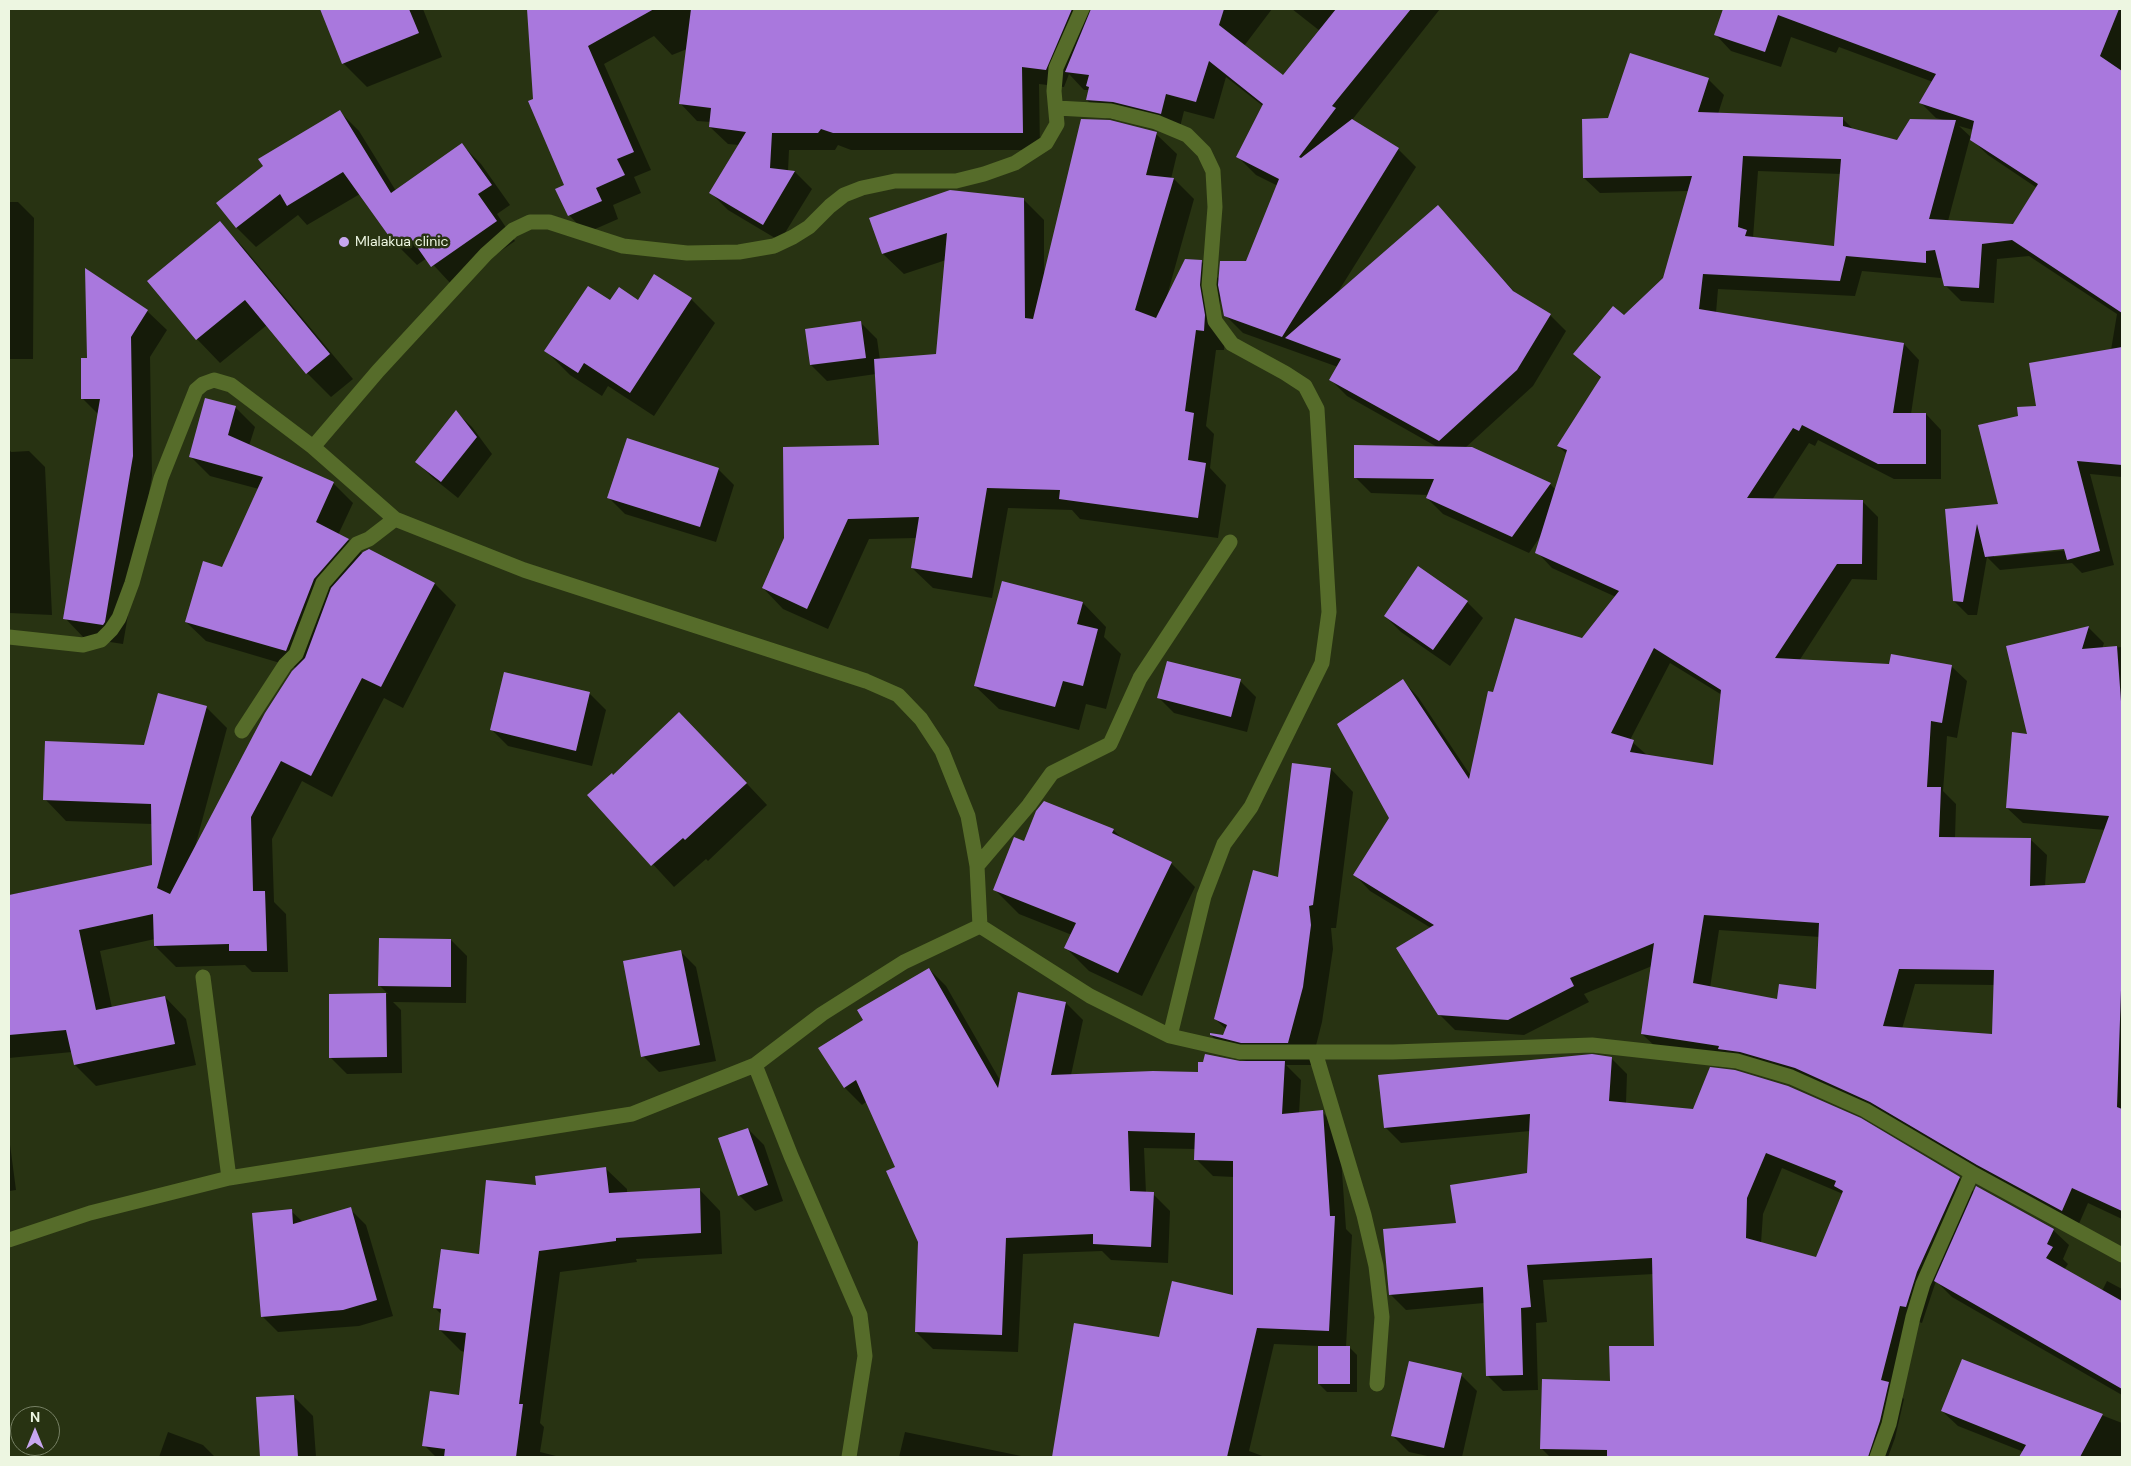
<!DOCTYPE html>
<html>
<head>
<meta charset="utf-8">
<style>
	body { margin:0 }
	#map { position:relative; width:2131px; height:1466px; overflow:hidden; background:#283312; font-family:"DM Sans",sans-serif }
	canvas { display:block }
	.frame { position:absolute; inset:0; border:10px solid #edf6e1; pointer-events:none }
	.north { position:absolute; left:10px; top:1406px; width:50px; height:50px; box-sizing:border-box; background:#283312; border:1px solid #778165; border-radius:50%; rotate:0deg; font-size:14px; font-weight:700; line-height:20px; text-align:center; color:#edf6e1 }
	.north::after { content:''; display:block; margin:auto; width:18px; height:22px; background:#c7a6ef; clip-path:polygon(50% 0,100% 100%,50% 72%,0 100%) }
</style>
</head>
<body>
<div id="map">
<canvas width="2131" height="1466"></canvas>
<div class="frame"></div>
<div class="north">N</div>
</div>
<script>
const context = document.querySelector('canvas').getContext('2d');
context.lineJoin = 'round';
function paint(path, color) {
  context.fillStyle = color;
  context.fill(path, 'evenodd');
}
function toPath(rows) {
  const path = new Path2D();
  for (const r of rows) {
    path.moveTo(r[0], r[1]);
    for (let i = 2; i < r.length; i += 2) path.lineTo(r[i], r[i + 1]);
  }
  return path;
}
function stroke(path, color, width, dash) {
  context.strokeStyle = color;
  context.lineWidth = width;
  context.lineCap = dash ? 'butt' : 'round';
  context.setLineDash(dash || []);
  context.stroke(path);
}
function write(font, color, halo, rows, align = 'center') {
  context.font = font + ' "DM Sans",sans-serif';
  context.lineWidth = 5;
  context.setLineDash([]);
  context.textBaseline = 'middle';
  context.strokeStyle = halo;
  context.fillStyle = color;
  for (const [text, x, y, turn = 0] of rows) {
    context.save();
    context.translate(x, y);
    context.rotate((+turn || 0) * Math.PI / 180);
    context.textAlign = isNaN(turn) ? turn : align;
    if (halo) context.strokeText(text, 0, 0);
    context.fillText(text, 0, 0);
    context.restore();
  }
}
const shadow = toPath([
	[322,9,423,9,442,57,367,87,343,63],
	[530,9,697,9,720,68,729,9,926,9,958,12,960,9,1086,9,1092,15,1092,9,1114,9,1143,15,1145,9,1272,9,1244,46,1283,76,1320,31,1292,9,1440,9,1352,120,1398,149,1416,167,1338,292,1438,206,1517,295,1550,315,1566,331,1533,386,1465,448,1550,484,1556,490,1567,454,1558,446,1601,378,1575,354,1624,316,1664,279,1689,191,1600,193,1584,178,1609,119,1708,79,1724,95,1718,114,1842,118,1854,130,1898,141,1943,120,1936,118,1921,103,1933,82,1839,47,1836,53,1791,37,1781,67,1731,51,1716,35,1725,9,2122,9,2122,477,2090,474,2114,565,2082,573,2072,563,2000,570,1987,557,1977,615,1968,615,1954,601,1946,510,1999,505,2019,417,2038,407,2111,350,2117,314,2029,256,1997,259,1994,303,1961,301,1945,285,1941,272,1941,278,1862,271,1855,296,1718,289,1716,313,1904,344,1919,360,1911,414,1926,414,1941,430,1941,479,1894,479,1818,440,1815,446,1809,443,1772,500,1862,501,1878,517,1877,580,1852,579,1799,661,1890,666,1951,666,1967,681,1957,738,1947,736,1943,791,1956,804,1955,838,2031,840,2047,855,2045,886,2086,884,2105,830,2023,823,2007,808,2029,735,2008,647,2089,628,2104,643,2102,649,2122,647,2122,1219,2088,1203,2078,1226,1812,1084,1658,1049,1642,1034,1652,966,1584,994,1589,1002,1524,1035,1455,1030,1439,1014,1431,928,1370,891,1355,875,1391,818,1403,681,1418,697,1471,776,1493,694,1582,640,1616,597,1552,568,1537,552,1542,534,1529,553,1443,514,1427,498,1428,495,1371,493,1355,477,1439,448,1347,396,1331,380,1338,367,1243,333,1225,315,1220,295,1220,306,1225,337,1224,350,1216,350,1206,426,1214,434,1210,468,1226,485,1218,538,1080,519,1072,510,1008,508,992,598,933,588,912,568,917,538,869,539,828,629,783,609,763,588,881,446,876,374,827,381,811,365,861,323,877,339,880,360,937,356,946,260,904,274,883,254,871,219,1023,199,1044,220,1044,273,1156,134,1177,154,1171,179,1174,179,1194,199,1165,303,1201,261,1220,280,1247,263,1278,186,1256,175,1238,157,1263,106,1226,77,1214,119,1184,111,1179,131,1105,118,1087,100,1090,90,1084,90,1069,74,1064,87,1039,84,1040,150,851,150,838,145,835,150,789,150,788,171,795,172,812,189,780,241,728,210,711,193,739,145,728,144,710,127,711,122,697,121,680,103,687,49,672,55,654,36,604,64,651,170,634,177,641,193,613,205,618,219,586,233,569,215,566,186,534,100],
	[1959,126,1973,130,1972,138],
	[1970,138,1988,155,2037,188,2013,225,1948,221],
	[1758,171,1841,174,1835,247,1753,238],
	[2070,547,2070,550,1994,557,1994,554],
	[1670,663,1722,695,1714,766,1648,756,1630,740],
	[1719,930,1820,937,1818,990,1778,1001,1710,988],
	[1915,984,1995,985,1993,1035,1902,1029],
	[340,112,359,131,396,191,462,145,481,164,510,205,497,214,515,241,452,285,427,258,417,265,397,245,360,194,307,225,298,215,256,247,237,228,217,203],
	[9,202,18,202,34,218,33,359,9,359],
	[220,223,243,247,353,379,331,397,307,373,267,325,220,363,197,339],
	[691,299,715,323,654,416,608,386,602,396,570,375,546,351,611,302],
	[147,311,167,330,150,357,152,476,123,644,84,638,65,618,99,415,83,399,88,360],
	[235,407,255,427,249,446,333,483,353,503,338,535,348,540,363,554,435,584,456,605,403,708,384,698,332,797,302,781,272,839,274,902,286,914,288,972,252,972,245,965,176,967,155,946,155,939,100,951,112,1008,165,997,186,1019,196,1065,96,1086,75,1065,72,1052,9,1058,9,895,153,866,152,824,66,821,45,799,145,747,206,707,227,728,195,847,297,668,206,641,186,622,223,568,259,489,210,476,190,456],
	[456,412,472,427,492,454,458,498,433,478,417,462],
	[9,449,11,452,29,451,45,467,52,615,9,613],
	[718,469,734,485,716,542,625,514,609,498],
	[1467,602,1483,618,1450,666,1401,632,1385,616],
	[1083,603,1106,627,1104,637,1121,654,1106,709,1086,704,1079,730,999,709,975,686],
	[505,673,590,694,606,710,592,766,508,746,492,730],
	[1240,681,1256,697,1247,732,1174,713,1158,697],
	[701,735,767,805,708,861,706,859,674,887,589,795,613,776],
	[1331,769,1353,792,1336,928,1331,928,1333,949,1322,1022,1311,1065,1286,1065,1301,1080,1299,1114,1322,1112,1339,1129,1346,1229,1352,1235,1346,1347,1349,1347,1357,1355,1357,1392,1327,1392,1319,1384,1319,1346,1274,1344,1249,1451,1265,1457,1117,1457,1074,1450,1160,1338,1234,1296,1234,1177,1213,1176,1196,1159,1196,1149,1144,1148,1146,1193,1153,1194,1170,1211,1168,1263,1111,1260,1102,1251,1023,1254,1018,1352,933,1349,916,1332,920,1241,897,1167,867,1101,862,1105,845,1088,819,1048,865,1021,929,969,946,986,1001,1082,1066,1003,1083,1020,1071,1075,1199,1074,1240,1063,1251,1062,1233,1058,1211,1035,1224,1037,1227,1030,1215,1019],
	[1113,830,1124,840,1171,863,1195,887,1142,996,1089,971,1065,947,1072,935,1019,914,995,890,1025,843],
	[451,940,467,956,466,1003,393,1002,401,1010,402,1073,347,1074,331,1058,330,995,388,994,380,986],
	[680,951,696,967,716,1061,659,1072,643,1056],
	[1611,1058,1627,1074,1626,1103,1959,1178,1975,1193,2053,1230,2069,1245,2063,1259,2068,1264,2064,1270,2102,1291,2107,1281,2122,1289,2122,1395,1952,1297,1936,1281,1922,1323,1916,1321,1897,1392,1904,1399,1895,1438,1888,1457,1550,1457,1542,1449,1611,1382,1655,1347,1654,1274,1543,1280,1547,1322,1536,1323,1538,1390,1503,1391,1487,1375,1484,1303,1406,1310,1390,1294,1458,1224,1528,1174,1530,1131,1401,1143,1385,1127],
	[1782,1168,1843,1194,1817,1258,1761,1243,1763,1214],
	[748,1129,764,1145,783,1201,755,1211,739,1195],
	[9,1137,16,1190,9,1191],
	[605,1168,627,1189,627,1193,699,1189,720,1211,722,1254,636,1259,637,1262,560,1272,540,1423,544,1427,540,1452,560,1457,436,1457,424,1445,460,1396,465,1352,461,1351,440,1330,442,1315,435,1308,537,1186],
	[350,1209,366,1225,393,1316,359,1326,278,1332,262,1316,291,1211,303,1222],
	[1962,1361,2122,1423,2122,1457,2032,1457,2029,1454,1958,1426,1942,1411],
	[1461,1375,1477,1391,1462,1457,1432,1457,1409,1452,1393,1436],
	[293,1396,313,1416,316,1457,261,1457,258,1398],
	[168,1432,203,1445,215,1457,159,1457],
	[905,1432,1026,1457,899,1457]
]);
const building = toPath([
	[320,9,409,9,419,33,342,64],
	[527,9,654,9,588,46,634,152,617,159,625,175,596,188,602,201,568,216,555,189,564,185,528,101,533,99],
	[691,9,1072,9,1046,70,1022,67,1023,133,833,133,821,129,818,133,772,133,770,168,795,171,763,225,709,193,746,132,709,127,711,108,679,104],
	[1091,9,1224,9,1219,25,1283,75,1336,9,1411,9,1332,106,1336,108,1299,157,1301,158,1352,119,1399,148,1282,337,1224,316,1218,285,1220,261,1246,261,1279,179,1236,157,1263,104,1209,61,1196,102,1166,94,1161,114,1113,102,1086,100,1089,87,1086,86,1089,75,1065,72],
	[1723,9,2119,9,2100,56,2122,71,2122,313,2012,240,1982,244,1979,288,1944,286,1935,250,1926,251,1926,263,1846,256,1840,281,1703,274,1699,309,1904,343,1893,413,1926,413,1926,464,1878,464,1802,425,1799,431,1793,428,1747,498,1863,500,1862,564,1837,564,1775,658,1889,664,1891,654,1952,665,1942,723,1931,721,1927,787,1941,787,1939,837,2031,838,2030,886,2085,883,2109,816,2006,808,2012,732,2027,734,2006,646,2089,626,2082,649,2117,646,2122,715,2122,961,2117,1107,2122,1109,2122,1211,2072,1188,2062,1211,1977,1165,1870,1102,1795,1068,1740,1052,1718,1049,1719,1046,1641,1034,1654,943,1570,978,1574,986,1508,1020,1438,1015,1396,948,1434,925,1353,875,1389,818,1337,724,1403,679,1469,779,1488,691,1493,692,1515,618,1582,638,1619,591,1535,553,1567,450,1557,446,1601,377,1573,354,1613,306,1624,315,1663,278,1692,176,1583,178,1582,119,1608,118,1630,53,1709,78,1698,112,1843,117,1843,126,1897,140,1910,119,1956,120,1929,219,2013,224,2038,184,1970,140,1974,121,1919,103,1936,74,1778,15,1765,52,1714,35],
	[1743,156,1841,159,1834,246,1745,236,1747,230,1738,227],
	[1654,648,1721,690,1713,765,1630,752,1634,740,1611,733],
	[1704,915,1819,923,1816,989,1779,984,1777,999,1693,983],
	[1899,969,1994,970,1992,1034,1883,1026],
	[340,110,391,193,462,143,492,185,478,194,497,221,431,267,410,237,396,246,343,172,287,206,280,194,236,228,216,203,263,166,258,159],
	[1081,119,1110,120,1157,132,1146,175,1174,178,1135,310,1156,318,1185,259,1202,260,1200,285,1205,315,1204,331,1196,330,1185,411,1194,413,1188,460,1206,463,1198,518,1059,499,1060,490,987,488,972,578,911,568,919,517,848,519,807,609,762,588,784,538,783,447,879,445,874,359,936,354,947,233,882,254,869,218,950,190,1024,198,1025,318,1033,319],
	[1438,205,1513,291,1551,314,1517,370,1439,441,1329,380,1341,359,1285,338],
	[220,221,330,354,306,374,245,300,196,340,147,281],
	[85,268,148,310,131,337,133,456,105,622,103,625,63,619,100,399,81,399,81,358,87,358],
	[654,274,692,298,630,393,584,363,578,373,544,351,588,286,610,300,619,287,638,300],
	[861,321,866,358,810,365,805,329],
	[2122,347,2122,465,2077,461,2100,551,2067,560,2064,549,1985,557,1977,524,1963,602,1953,601,1945,509,1998,504,1978,425,2018,416,2017,407,2036,406,2029,363],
	[205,398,236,406,228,435,334,482,316,522,349,539,314,579,286,651,185,622,203,561,222,567,263,477,189,457],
	[456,410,477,437,441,482,415,462],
	[627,438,719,468,700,527,607,498],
	[1354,445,1472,447,1551,483,1512,537,1426,498,1434,479,1354,478],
	[369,549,435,583,381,687,362,678,311,776,281,761,251,817,253,891,265,891,267,951,229,951,229,944,154,946,153,914,79,930,96,1010,165,996,175,1044,74,1065,66,1030,9,1035,9,895,152,865,151,804,43,800,45,741,144,745,158,693,207,706,157,888,170,894,265,713,292,671,305,658,331,588,363,552],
	[1418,566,1468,601,1433,650,1384,616],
	[1002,581,1083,602,1077,624,1098,629,1083,686,1063,681,1055,707,974,686],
	[1167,661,1241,679,1231,717,1157,698],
	[504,672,590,692,576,751,490,730],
	[679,712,747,783,685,840,683,838,651,866,587,795,612,773,613,775],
	[1292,763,1331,768,1313,905,1309,906,1311,925,1303,987,1288,1043,1241,1043,1210,1035,1210,1033,1223,1035,1227,1025,1214,1019,1253,870,1278,877],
	[1044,801,1114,829,1112,833,1172,862,1118,973,1064,948,1076,923,993,890,1014,837,1024,841,1036,811],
	[379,938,451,939,451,987,378,986],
	[681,950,700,1045,641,1057,623,961],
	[929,968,998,1088,1018,992,1066,1002,1051,1075,1153,1071,1198,1072,1198,1062,1203,1062,1205,1054,1240,1061,1285,1061,1282,1114,1323,1110,1330,1216,1335,1216,1329,1331,1257,1328,1227,1457,1052,1457,1074,1323,1159,1337,1172,1281,1233,1295,1233,1161,1194,1160,1195,1133,1128,1131,1130,1191,1154,1192,1151,1247,1093,1244,1093,1234,1006,1238,1002,1335,915,1332,918,1242,886,1171,895,1167,856,1080,844,1088,818,1048,863,1020,857,1010],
	[386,993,387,1057,329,1058,329,994],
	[1592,1054,1612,1057,1609,1101,1693,1109,1710,1067,1735,1070,1788,1086,1861,1118,1960,1177,1917,1272,1906,1307,1900,1306,1881,1380,1889,1382,1880,1421,1868,1457,1607,1457,1607,1450,1540,1449,1542,1379,1610,1381,1609,1346,1654,1346,1652,1258,1527,1265,1531,1307,1521,1308,1523,1375,1486,1376,1483,1287,1389,1295,1383,1229,1456,1223,1450,1185,1527,1173,1530,1114,1384,1128,1378,1075],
	[1766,1153,1836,1181,1834,1186,1843,1191,1816,1257,1746,1238,1747,1198],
	[748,1128,768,1185,738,1196,718,1138],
	[606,1167,609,1193,700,1188,701,1233,616,1238,616,1241,539,1251,519,1404,523,1404,516,1457,444,1457,445,1449,422,1446,430,1391,459,1395,466,1333,439,1330,441,1309,433,1308,441,1249,479,1254,486,1180,536,1185,535,1176],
	[1976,1186,2054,1229,2047,1244,2053,1247,2046,1258,2122,1301,2122,1389,1934,1281],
	[351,1207,377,1300,343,1310,261,1317,252,1213,292,1209,293,1224],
	[1318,1346,1350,1346,1350,1384,1318,1384],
	[1962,1359,2103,1414,2080,1457,2019,1457,2026,1445,1941,1411],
	[1409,1361,1462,1373,1444,1448,1391,1436],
	[294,1395,298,1457,260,1457,256,1397]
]);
const minor = toPath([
	[1057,108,1111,111,1156,122,1187,135,1204,152,1213,171,1215,207,1209,285,1215,321,1232,344,1285,373,1305,386,1317,409,1329,612,1322,663,1251,807,1224,844,1204,896,1170,1036],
	[313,447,378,371,486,254,513,230,530,222,549,222,623,246,687,253,739,252,774,246,793,237,809,227,830,206,844,195,862,188,895,181,956,181,984,174,1015,163,1046,143,1057,124,1054,91,1056,68,1082,9],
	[9,637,83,645,101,640,111,630,119,618,132,583,161,478,196,390,203,384,214,380,231,385,313,447,395,519,524,570,866,681,898,695,921,719,942,751,968,816,977,866,980,926,904,962,822,1014,755,1065,632,1114,229,1178,90,1213,9,1240],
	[242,731,285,665,296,654,323,583,357,544,369,539,395,519],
	[977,866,1029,805,1052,773,1110,744,1140,678,1230,542],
	[980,926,1090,996,1170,1036,1240,1052,1393,1052,1592,1045,1737,1061,1791,1077,1865,1110,1972,1173,2122,1255],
	[203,977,229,1178],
	[1315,1052,1364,1215,1376,1266,1382,1317,1377,1384],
	[755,1065,791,1156,860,1315,865,1356,849,1457],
	[1877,1457,1889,1424,1913,1317,1923,1284,1972,1173]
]);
const markers = [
	[344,242,6,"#c7a6ef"]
];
const poiNames = [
	["Mlalakua clinic",355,242]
];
paint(shadow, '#0007');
paint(building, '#a978dd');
stroke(minor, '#566c2a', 15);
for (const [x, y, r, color] of markers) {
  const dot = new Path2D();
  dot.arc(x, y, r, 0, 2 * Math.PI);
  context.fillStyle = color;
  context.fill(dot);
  stroke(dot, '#283312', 2);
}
write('14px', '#edf6e1', '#283312', poiNames, 'left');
</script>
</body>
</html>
